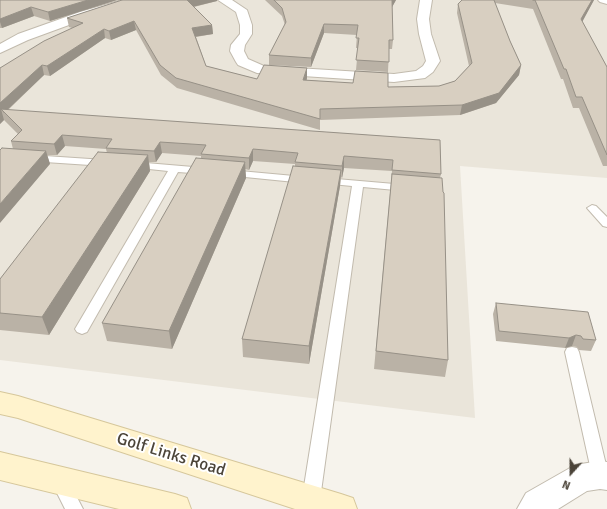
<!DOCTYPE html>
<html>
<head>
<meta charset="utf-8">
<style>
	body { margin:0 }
	#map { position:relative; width:607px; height:509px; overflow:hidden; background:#f6f3ec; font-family:Signika,sans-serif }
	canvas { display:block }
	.north { position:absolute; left:551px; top:453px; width:40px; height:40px; -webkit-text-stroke:3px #fff; paint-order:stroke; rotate:201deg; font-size:11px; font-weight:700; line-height:16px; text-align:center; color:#4b4439 }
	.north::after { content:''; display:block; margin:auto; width:14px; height:18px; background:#4b4439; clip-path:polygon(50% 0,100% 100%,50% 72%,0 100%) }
</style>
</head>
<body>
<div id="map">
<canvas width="607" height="509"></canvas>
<div class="north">N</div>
</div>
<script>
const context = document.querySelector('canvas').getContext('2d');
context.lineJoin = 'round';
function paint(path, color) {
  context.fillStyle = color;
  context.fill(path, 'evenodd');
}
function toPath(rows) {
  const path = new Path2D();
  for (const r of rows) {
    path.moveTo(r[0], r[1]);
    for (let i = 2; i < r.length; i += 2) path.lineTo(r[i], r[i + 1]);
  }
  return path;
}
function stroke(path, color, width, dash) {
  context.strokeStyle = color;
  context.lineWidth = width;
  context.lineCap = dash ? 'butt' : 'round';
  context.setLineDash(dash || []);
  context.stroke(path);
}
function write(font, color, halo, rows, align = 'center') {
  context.font = font + ' Signika,sans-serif';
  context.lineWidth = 4;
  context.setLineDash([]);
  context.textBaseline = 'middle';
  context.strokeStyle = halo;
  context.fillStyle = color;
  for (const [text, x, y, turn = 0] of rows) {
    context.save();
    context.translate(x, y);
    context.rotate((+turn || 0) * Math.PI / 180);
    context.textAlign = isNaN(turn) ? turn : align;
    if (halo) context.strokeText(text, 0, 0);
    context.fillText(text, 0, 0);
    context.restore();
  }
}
const residential = toPath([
	[0,0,607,0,607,178,460,166,475,418,0,360]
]);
const service = toPath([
	[0,153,105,160,110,163,105,166,0,159,0,153],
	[134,162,205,168,210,171,205,174,178,172,87,332,82,334,77,332,75,329,168,171,130,167,129,165,130,163,134,162],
	[229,170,305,177,310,180,305,183,225,175,224,173,229,170],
	[325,178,406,185,411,188,406,191,363,187,320,499,317,505,311,507,305,505,302,499,352,186,321,183,320,181,325,178],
	[592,205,596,206,607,217,607,227,603,226,587,208,592,205],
	[572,347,577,348,579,352,607,469,606,480,600,483,594,480,592,475,565,352,567,348,572,347],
	[61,475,67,478,83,509,65,509,52,483,55,478,61,475]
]);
const minor = toPath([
	[122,0,140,0,138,2,88,18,28,40,0,53,0,44,18,34,80,12,122,0],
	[218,0,232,0,247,10,252,25,252,34,245,45,244,51,248,59,264,66,394,74,416,71,423,66,426,61,419,34,417,19,420,0,432,0,429,19,431,34,440,61,433,72,425,78,394,82,257,73,238,65,236,62,230,51,231,45,240,34,240,25,236,12,218,0],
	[598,0,607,0,607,4,600,2,598,0],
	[600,461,607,462,607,490,600,489,587,491,558,509,517,509,526,493,570,468,581,464,600,461]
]);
const secondary = toPath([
	[0,392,18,396,341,494,353,498,357,509,295,509,18,418,0,414,0,392],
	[0,452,175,494,187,498,191,509,119,509,0,480,0,452]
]);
const wall = toPath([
	[0,0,117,0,50,21,34,16,2,28,0,28],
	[122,0,217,0,217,1,194,7,212,25,213,34,196,37,206,66,257,79,307,68,307,80,388,87,439,86,455,81,469,66,457,13,458,4,462,0,594,0,582,21,607,67,607,166,603,166,579,108,573,108,563,79,561,79,533,9,495,3,510,41,521,65,519,75,496,103,460,115,320,120,320,130,177,88,161,75,136,30,111,40,105,38,50,76,44,75,8,110,440,140,441,174,440,178,448,360,445,377,374,369,392,171,344,168,342,178,341,177,340,186,309,364,243,357,242,339,295,167,295,164,253,161,249,170,245,169,246,178,172,349,107,341,102,323,201,159,201,156,162,153,156,162,149,162,150,171,49,335,0,330,0,279,107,153,106,149,65,146,57,155,47,155,50,164,13,149,11,141,18,134,4,120,0,124,0,68,72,28,69,27,67,18],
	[265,0,396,0,392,7,393,40,392,49,389,49,388,72,356,70,358,48,356,48,357,35,324,33,311,67,269,65,269,55,285,25,282,16],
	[496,303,596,340,591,351,579,350,577,347,572,346,565,348,496,341,493,314]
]);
const shadedWall = toPath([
	[88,0,117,0,50,21,48,12],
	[187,0,217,0,217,1,188,8],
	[392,0,396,0,391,9],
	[592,0,594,0,579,28,581,19],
	[31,7,34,16,2,28,0,22,0,19],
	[134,21,136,30,111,40,109,31],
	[324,24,324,33,311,67,311,58],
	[212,25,213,34,193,37,192,28],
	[104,29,105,38,50,76,47,66],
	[42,65,44,75,4,113,1,109,4,120,0,124,0,103],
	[521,65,519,75,496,103,460,115,462,105],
	[307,68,307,78,303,90,303,80],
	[62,135,65,146,57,155,54,144],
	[160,142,162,153,156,162,154,151],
	[253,149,253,161,249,170,249,158],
	[46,151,50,164,0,223,0,204],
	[148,155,150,171,49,335,42,317],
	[344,156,344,168,342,178,342,166],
	[245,162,246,178,172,349,169,331],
	[341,170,340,186,309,364,309,346],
	[576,335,572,346,565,348,569,338]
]);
const building = toPath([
	[0,0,88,0,48,12,31,7,0,19,0,0],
	[122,0,187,0,212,25,192,28,206,66,257,79,264,65,307,68,303,80,353,83,355,71,388,73,388,87,439,86,455,81,472,63,458,4,462,0,494,0,510,41,521,65,499,93,462,105,320,109,320,119,176,78,160,65,134,21,109,31,104,29,47,66,42,65,0,103,0,68,44,41,83,23,67,18,122,0],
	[274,0,392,0,393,40,389,40,389,62,356,60,359,38,356,38,358,25,324,24,311,58,269,55,286,22,282,8,274,0],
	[533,0,592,0,581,19,607,67,607,155,582,97,576,97,566,69,564,69,535,0,533,0],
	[0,109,440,140,441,174,392,170,393,160,344,156,342,166,295,162,298,153,253,149,249,158,201,154,206,145,160,142,154,151,106,148,112,139,62,135,54,144,11,141,22,130,1,109,0,110,0,109],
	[2,148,46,151,0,204,0,150,2,148],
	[98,152,148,155,42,317,0,313,0,279,98,152],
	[196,158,245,162,169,331,102,323,196,158],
	[293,166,341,170,309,346,242,339,293,166],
	[392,174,442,178,443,192,444,193,448,360,376,351,392,174],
	[496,303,588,312,596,340,583,339,581,336,576,335,569,338,499,331,496,303]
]);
const nearStreetnames = [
	["Golf Links Road",171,455,17]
];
paint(residential, '#eae5da');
stroke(service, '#c2bbae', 2);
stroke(minor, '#c2bbae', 2);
stroke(secondary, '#d6c79b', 2);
paint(service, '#fff');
paint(minor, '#fff');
paint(secondary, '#fff3cd');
paint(wall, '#bab2a6');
paint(shadedWall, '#979187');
paint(building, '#d8cfc1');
stroke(building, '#979187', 1);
write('17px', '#4b4439', '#fff', nearStreetnames);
</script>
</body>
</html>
